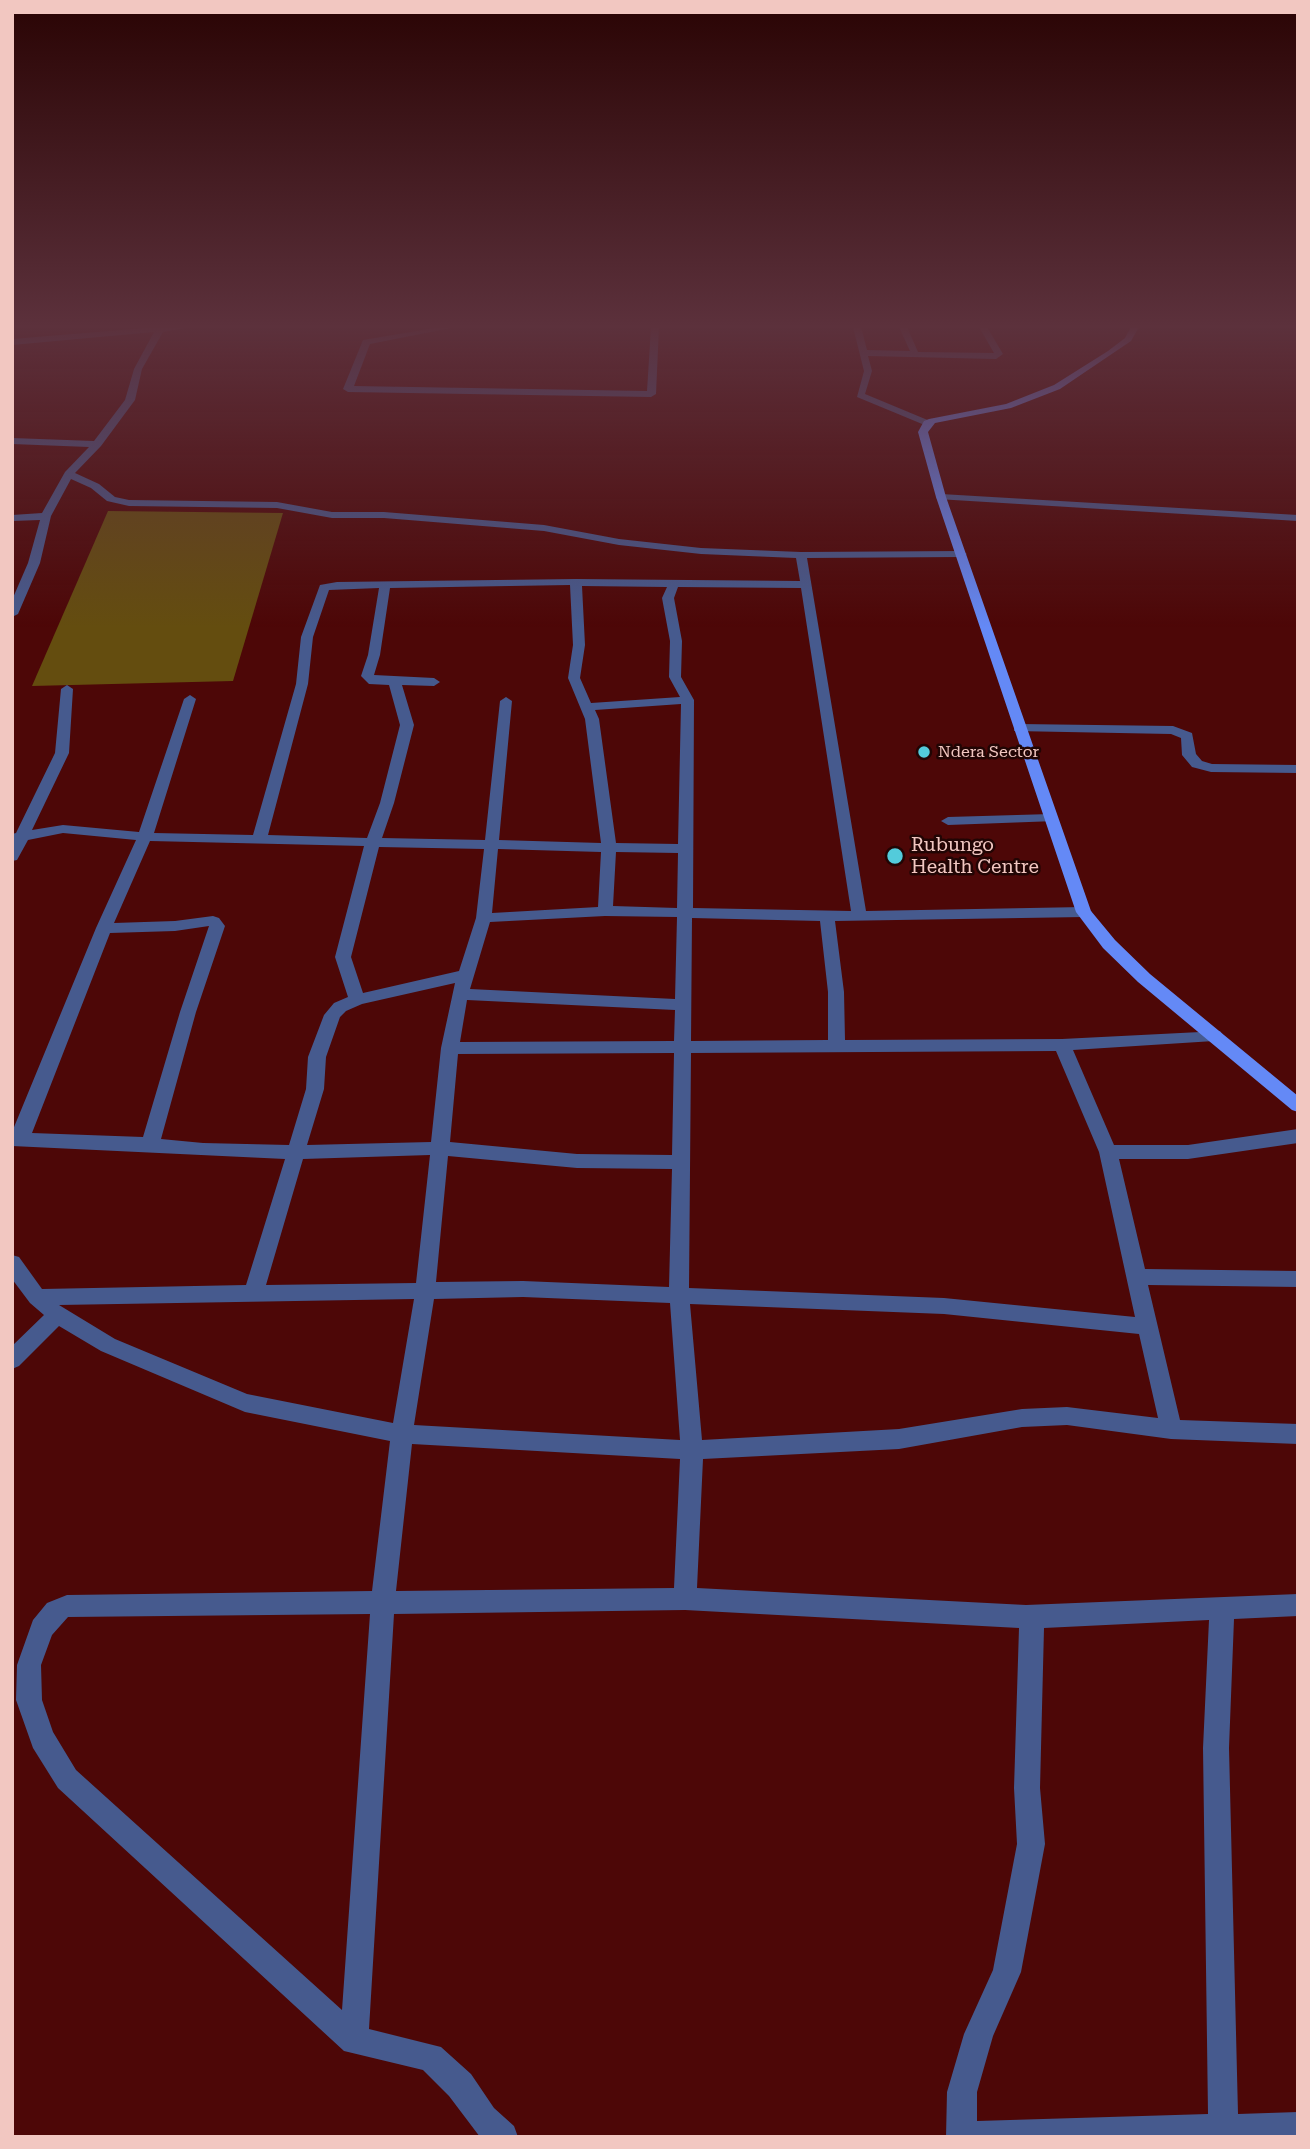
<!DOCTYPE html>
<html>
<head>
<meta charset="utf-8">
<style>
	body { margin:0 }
	#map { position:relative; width:1310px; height:2149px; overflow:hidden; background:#4d0707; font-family:"Roboto Serif",serif }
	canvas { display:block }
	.frame { position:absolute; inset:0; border:14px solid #f2c7c1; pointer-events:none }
</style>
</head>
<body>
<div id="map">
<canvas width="1310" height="2149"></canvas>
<div class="frame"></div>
</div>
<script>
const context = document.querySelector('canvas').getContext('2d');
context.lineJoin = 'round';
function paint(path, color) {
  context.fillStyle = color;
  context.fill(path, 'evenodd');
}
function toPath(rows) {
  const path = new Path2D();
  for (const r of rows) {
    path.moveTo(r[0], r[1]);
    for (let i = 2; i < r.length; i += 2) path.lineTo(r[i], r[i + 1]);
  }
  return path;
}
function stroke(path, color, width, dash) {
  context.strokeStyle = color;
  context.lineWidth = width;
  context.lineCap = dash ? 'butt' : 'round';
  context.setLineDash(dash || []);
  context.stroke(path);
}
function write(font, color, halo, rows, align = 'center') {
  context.font = font + ' "Roboto Serif",serif';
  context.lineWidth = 5;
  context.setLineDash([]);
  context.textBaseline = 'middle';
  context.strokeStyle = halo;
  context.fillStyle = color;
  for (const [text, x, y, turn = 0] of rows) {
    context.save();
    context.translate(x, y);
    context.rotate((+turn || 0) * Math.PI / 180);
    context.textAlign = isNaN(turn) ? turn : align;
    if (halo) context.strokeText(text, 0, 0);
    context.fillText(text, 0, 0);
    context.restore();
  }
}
const forest = toPath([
	[108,511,283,513,233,681,32,686]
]);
const minor = toPath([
	[157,327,191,327,163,332,142,369,135,400,101,446,75,473,99,484,115,497,129,500,277,502,332,512,384,512,544,525,619,539,701,548,801,552,961,551,967,554,961,557,807,558,866,911,1084,907,1092,912,1084,917,835,921,844,992,845,1040,1062,1039,1220,1031,1223,1035,1214,1041,1073,1050,1114,1145,1188,1145,1298,1129,1298,1143,1188,1159,1119,1159,1145,1269,1298,1271,1298,1287,1148,1285,1180,1420,1298,1424,1298,1444,1171,1439,1067,1425,1022,1427,899,1449,703,1459,697,1588,1026,1605,1298,1594,1298,1616,1234,1619,1229,1748,1238,2114,1298,2112,1298,2137,946,2137,947,2092,964,2034,993,1970,1017,1844,1014,1788,1019,1628,685,1610,394,1614,369,2029,441,2047,471,2074,494,2108,514,2126,518,2137,480,2137,449,2096,423,2070,344,2051,58,1788,33,1748,16,1700,17,1665,33,1620,47,1603,67,1595,372,1591,390,1441,245,1412,101,1351,59,1326,19,1366,12,1369,12,1346,44,1315,30,1303,12,1279,12,1255,19,1257,42,1289,246,1285,285,1159,12,1146,12,1132,96,928,136,840,63,833,28,840,17,860,12,861,12,834,16,833,55,753,61,689,67,685,73,689,69,753,32,830,63,825,139,832,184,699,190,695,196,699,154,833,253,835,296,684,301,637,320,585,337,582,576,579,800,581,796,558,701,554,619,545,544,531,384,518,332,518,277,508,129,506,107,501,91,488,71,479,51,516,40,563,18,614,12,617,12,600,28,563,40,520,12,521,12,515,42,513,65,472,89,447,12,444,12,438,94,441,125,400,134,369,154,332,12,345,12,339,157,327],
	[570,585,573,645,568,678,585,719,601,843,499,840,512,701,506,697,500,701,485,840,382,838,394,803,414,725,402,685,434,686,440,682,434,678,374,675,380,655,390,588,570,585],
	[582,586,667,587,662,598,670,641,669,677,680,697,591,703,580,678,585,645,582,586],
	[678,587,801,588,851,911,693,908,694,700,681,677,682,641,674,598,678,587],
	[379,588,368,655,361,676,369,684,389,685,400,725,380,803,367,838,268,835,308,684,313,637,329,590,379,588],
	[681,704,678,844,616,843,599,719,595,710,681,704],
	[150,841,364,846,335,957,348,997,334,1003,324,1015,308,1057,306,1089,289,1145,203,1143,161,1139,196,1012,225,926,219,918,213,916,175,921,114,923,150,841],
	[379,847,484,849,476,918,459,971,363,993,351,957,379,847],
	[498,849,601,852,598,907,492,913,498,849],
	[616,852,678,853,677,908,613,906,616,852],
	[605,916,677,917,675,999,470,989,490,922,605,916],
	[692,918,820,921,828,992,828,1040,691,1041,692,918],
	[209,926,180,1012,143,1137,32,1133,110,933,175,931,209,926],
	[455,983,441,1048,431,1142,307,1145,324,1089,326,1057,340,1017,346,1011,362,1004,455,983],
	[467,1000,675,1010,674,1041,460,1042,467,1000],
	[1056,1051,1099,1152,1135,1317,944,1298,689,1288,691,1053,1056,1051],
	[674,1053,672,1155,577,1154,450,1142,458,1054,674,1053],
	[430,1155,416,1283,266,1285,303,1159,430,1155],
	[448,1156,577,1168,672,1169,669,1287,523,1281,436,1282,448,1156],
	[523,1297,670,1303,680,1440,414,1425,434,1299,523,1297],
	[414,1299,393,1423,247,1394,115,1339,59,1305,414,1299],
	[690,1304,944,1314,1139,1334,1158,1418,1067,1407,1022,1409,899,1429,702,1440,690,1304],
	[412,1444,680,1459,674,1588,396,1591,412,1444],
	[370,1614,342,2010,76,1770,53,1732,42,1700,41,1665,52,1635,68,1617,370,1614],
	[1209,1620,1203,1748,1208,2114,977,2121,977,2092,993,2036,1021,1972,1045,1844,1040,1788,1044,1628,1209,1620],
	[440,327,456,327,370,344,354,386,647,391,651,327,659,327,656,394,651,397,348,392,343,389,363,340,440,327],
	[853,327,861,327,867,350,910,351,899,327,907,327,918,352,994,353,979,327,987,327,1003,354,996,359,868,356,872,371,865,394,930,421,932,423,927,426,857,397,864,371,853,327],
	[941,494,1298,515,1298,521,937,499,936,497,941,494],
	[1019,724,1173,726,1192,733,1196,754,1202,761,1212,764,1298,765,1298,773,1211,772,1192,767,1182,755,1181,738,1171,734,1014,731,1014,725,1019,724],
	[1051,814,1056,815,1056,821,948,825,941,821,948,817,1051,814]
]);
const major = toPath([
	[1131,327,1139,327,1131,341,1060,389,1011,408,935,423,928,432,946,497,1091,911,1115,940,1150,974,1298,1096,1298,1112,1292,1110,1138,982,1103,948,1076,912,936,497,918,432,924,421,929,419,1006,404,1054,385,1108,351,1125,338,1131,327]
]);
const markers = [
	[924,752,7,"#53cbdb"],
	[895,856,9,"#53cbdb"]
];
const farPoinames = [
	["Ndera Sector",938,752]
];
const poiNames = [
	["Rubungo",911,845],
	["Health Centre",911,867]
];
paint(forest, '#644d0f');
paint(minor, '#465a8e');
paint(major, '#6489f6');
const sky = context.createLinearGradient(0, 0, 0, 628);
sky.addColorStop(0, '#2a0404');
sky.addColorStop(0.52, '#5c313c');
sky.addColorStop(1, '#5c313c00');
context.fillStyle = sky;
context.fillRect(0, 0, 1310, 628);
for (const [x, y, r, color] of markers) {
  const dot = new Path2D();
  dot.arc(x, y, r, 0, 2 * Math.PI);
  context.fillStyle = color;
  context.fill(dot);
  stroke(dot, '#210504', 2.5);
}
write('16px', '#f2c7c1', '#210504', farPoinames, 'left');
write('19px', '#f2c7c1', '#210504', poiNames, 'left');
</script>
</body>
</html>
